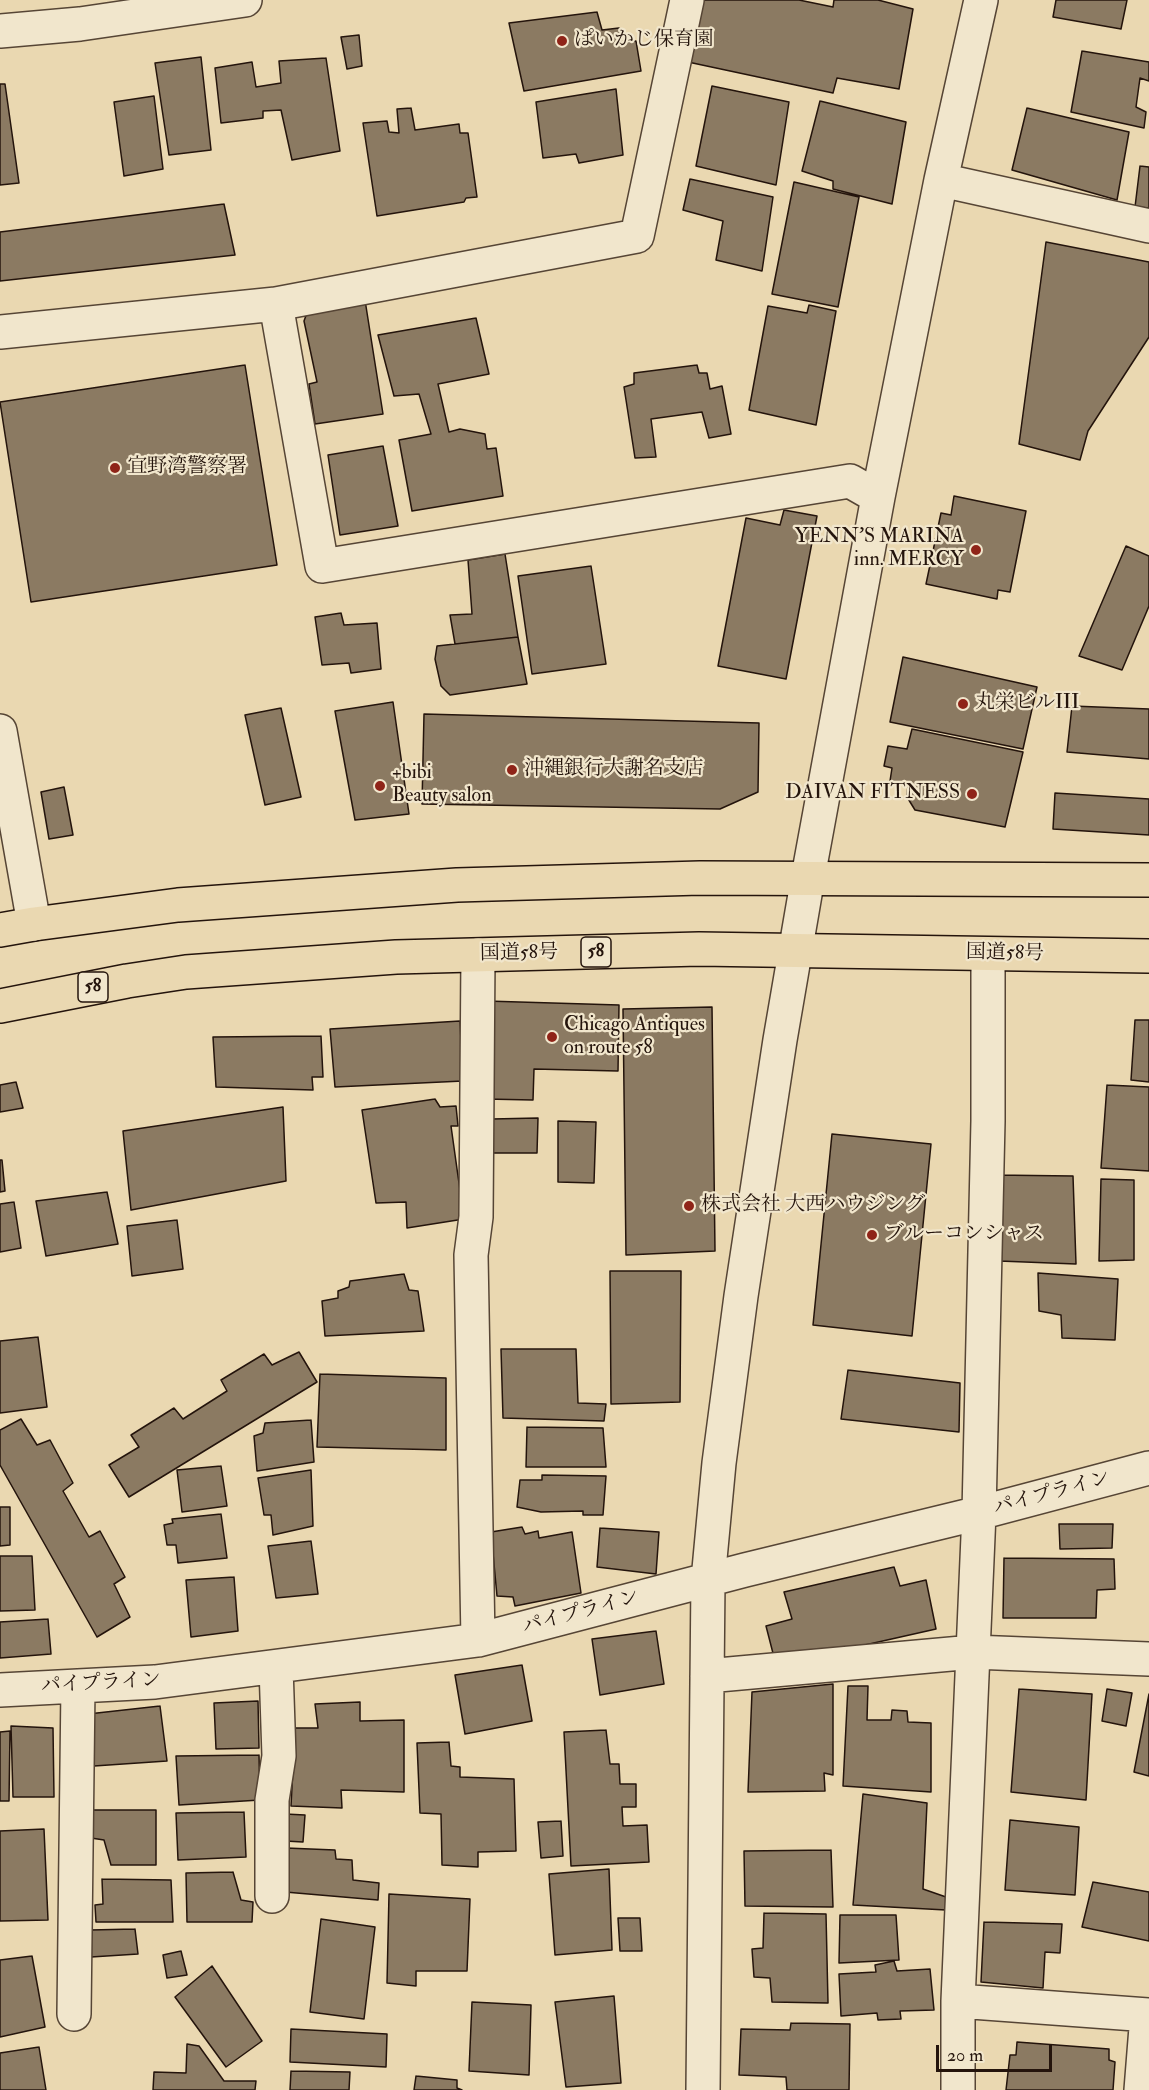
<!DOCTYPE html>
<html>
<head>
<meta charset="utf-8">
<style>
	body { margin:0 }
	#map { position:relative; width:1149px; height:2090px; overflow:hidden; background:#ead8b1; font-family:"IM FELL Double Pica",serif }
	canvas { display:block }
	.scale { position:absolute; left:936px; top:2045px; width:116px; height:27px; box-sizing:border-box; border:3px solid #24140c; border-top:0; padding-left:8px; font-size:18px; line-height:21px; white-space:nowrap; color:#24140c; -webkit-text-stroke:4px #f1e6cc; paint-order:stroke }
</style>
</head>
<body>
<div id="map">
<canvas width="1149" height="2090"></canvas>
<div class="scale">20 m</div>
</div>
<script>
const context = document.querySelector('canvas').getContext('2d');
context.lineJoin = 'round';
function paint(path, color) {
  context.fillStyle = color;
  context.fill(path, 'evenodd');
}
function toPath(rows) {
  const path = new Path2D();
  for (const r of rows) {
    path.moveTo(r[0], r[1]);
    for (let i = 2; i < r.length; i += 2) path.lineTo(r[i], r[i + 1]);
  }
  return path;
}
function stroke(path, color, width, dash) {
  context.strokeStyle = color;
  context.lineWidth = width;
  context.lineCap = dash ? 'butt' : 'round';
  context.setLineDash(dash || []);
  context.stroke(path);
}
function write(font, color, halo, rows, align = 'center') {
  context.font = font + ' "IM FELL Double Pica","Noto Serif JP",serif';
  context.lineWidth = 4.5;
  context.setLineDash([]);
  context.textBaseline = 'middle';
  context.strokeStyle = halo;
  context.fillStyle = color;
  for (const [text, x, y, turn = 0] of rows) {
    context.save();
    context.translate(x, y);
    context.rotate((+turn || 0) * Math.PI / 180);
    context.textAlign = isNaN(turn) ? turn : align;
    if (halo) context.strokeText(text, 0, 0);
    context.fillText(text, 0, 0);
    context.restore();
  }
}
const building = toPath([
	[701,0,799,0,833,7,834,0,878,0,913,9,899,89,837,78,833,93,688,62,701,0],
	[1056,0,1127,0,1121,29,1053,17,1056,0],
	[597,12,602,30,619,28,622,43,636,41,641,71,524,91,509,23,597,12],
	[359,35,362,66,347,69,341,37,359,35],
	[1082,51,1149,62,1149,81,1140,78,1136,107,1146,112,1144,128,1071,112,1082,51],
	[201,57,211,150,169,155,155,63,201,57],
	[326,58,340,151,292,160,281,110,263,111,263,118,221,123,215,68,252,62,256,87,281,83,279,61,326,58],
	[0,84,5,84,19,183,0,185,0,84],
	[712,86,789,102,776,185,696,166,712,86],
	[616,89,623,155,579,163,576,154,543,158,536,102,616,89],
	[154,96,163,169,124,176,114,102,154,96],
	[820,101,906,122,892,204,833,189,833,181,802,171,820,101],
	[411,108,415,130,459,124,460,133,468,133,477,197,466,198,464,202,377,216,363,123,387,121,389,132,399,133,397,109,411,108],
	[1027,108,1129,132,1117,200,1012,170,1027,108],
	[1140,166,1149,167,1149,208,1135,207,1140,166],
	[690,179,773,197,762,271,716,260,723,221,683,210,690,179],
	[794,182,859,197,838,307,772,294,794,182],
	[224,204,235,255,0,281,0,232,224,204],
	[1046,242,1149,262,1149,337,1088,431,1080,460,1019,444,1046,242],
	[365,300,383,414,315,424,309,384,317,382,304,321,308,310,365,300],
	[809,305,836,311,816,425,749,410,768,306,807,313,809,305],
	[476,318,489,374,438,384,449,432,460,429,485,434,487,449,496,448,503,496,412,511,399,440,431,434,419,394,394,396,378,335,476,318],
	[245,365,277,565,31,602,0,402,245,365],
	[697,365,699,373,707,373,710,389,722,386,731,434,709,438,702,412,651,419,656,457,635,458,624,387,634,384,634,373,697,365],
	[383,446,398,526,340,535,328,455,383,446],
	[954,496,1026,511,1010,592,998,590,997,599,926,584,941,513,951,515,954,496],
	[784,510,817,516,786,679,718,666,746,518,780,525,784,510],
	[1126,546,1149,556,1149,606,1122,670,1079,656,1126,546],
	[505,554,518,637,455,644,450,615,472,614,468,560,505,554],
	[591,566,606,664,532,674,518,576,591,566],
	[341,613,344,625,377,623,381,669,351,673,349,663,322,665,315,617,341,613],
	[518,637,527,684,450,695,441,686,435,659,437,646,518,637],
	[903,657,1037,687,1023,749,890,722,903,657],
	[393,702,409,814,355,820,335,711,393,702],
	[1072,706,1149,709,1149,759,1067,752,1072,706],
	[281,708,301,797,265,805,245,715,281,708],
	[424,714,759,723,758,792,720,809,422,804,424,714],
	[912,729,1023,752,1005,827,915,810,907,797,908,784,890,781,892,768,884,766,888,746,907,749,912,729],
	[64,787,73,835,49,839,41,792,64,787],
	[1055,793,1149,799,1149,835,1053,829,1055,793],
	[486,1001,619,1005,618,1071,534,1069,533,1100,485,1099,486,1001],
	[712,1007,715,1251,626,1255,623,1009,712,1007],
	[1135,1020,1149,1020,1149,1082,1131,1080,1135,1020],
	[460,1021,463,1081,335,1087,330,1029,460,1021],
	[321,1036,323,1077,312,1077,313,1090,216,1087,213,1037,321,1036],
	[16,1082,23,1108,0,1112,0,1085,16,1082],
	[1107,1085,1149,1087,1149,1171,1101,1168,1107,1085],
	[435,1099,440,1107,456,1106,458,1126,451,1126,464,1219,407,1228,406,1202,376,1203,362,1110,435,1099],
	[283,1107,286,1181,131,1210,123,1131,283,1107],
	[538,1118,537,1153,493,1153,492,1119,538,1118],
	[558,1121,596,1122,594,1183,558,1182,558,1121],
	[832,1134,931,1144,912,1336,813,1325,832,1134],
	[0,1160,2,1160,5,1191,0,1192,0,1160],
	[994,1175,1073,1176,1076,1264,999,1261,994,1175],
	[1101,1179,1134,1180,1134,1260,1099,1261,1101,1179],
	[107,1192,118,1244,46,1256,36,1201,107,1192],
	[14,1202,21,1248,0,1252,0,1204,14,1202],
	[177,1220,183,1269,132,1276,127,1226,177,1220],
	[610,1271,681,1271,680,1402,611,1404,610,1271],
	[1038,1273,1118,1279,1115,1340,1062,1338,1061,1315,1039,1311,1038,1273],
	[404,1274,409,1290,418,1291,424,1331,325,1336,322,1301,338,1298,338,1291,349,1287,350,1281,404,1274],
	[38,1337,47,1407,0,1413,0,1341,38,1337],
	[501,1349,576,1349,578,1403,606,1404,604,1421,503,1418,501,1349],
	[299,1352,317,1382,129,1497,109,1465,139,1447,131,1435,174,1408,183,1419,227,1391,221,1380,264,1354,272,1365,299,1352],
	[848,1370,960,1383,959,1432,841,1419,848,1370],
	[320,1374,446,1378,446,1450,317,1447,320,1374],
	[21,1419,37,1445,50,1440,73,1483,63,1491,89,1537,100,1531,125,1577,114,1584,130,1617,97,1637,0,1465,0,1430,21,1419],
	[311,1420,314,1462,257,1471,254,1436,263,1433,265,1423,311,1420],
	[527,1427,603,1428,606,1467,526,1467,527,1427],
	[221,1466,227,1506,182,1512,177,1470,221,1466],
	[311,1470,313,1526,273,1535,271,1515,264,1515,258,1478,311,1470],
	[542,1475,606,1476,603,1515,583,1515,583,1511,541,1512,517,1507,520,1480,542,1480,542,1475],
	[0,1507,10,1507,10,1545,0,1546,0,1507],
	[221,1514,227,1558,178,1563,176,1545,167,1545,164,1525,173,1523,172,1519,221,1514],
	[1059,1524,1113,1524,1112,1548,1060,1549,1059,1524],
	[522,1527,525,1534,538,1531,539,1538,572,1532,581,1593,515,1606,513,1597,497,1596,491,1532,522,1527],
	[600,1528,659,1532,656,1574,597,1567,600,1528],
	[311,1541,318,1594,276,1598,268,1546,311,1541],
	[0,1556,32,1556,35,1610,0,1611,0,1556],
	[1004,1558,1114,1559,1115,1589,1097,1590,1096,1618,1003,1618,1004,1558],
	[894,1567,900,1586,926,1580,936,1629,776,1665,766,1626,792,1619,784,1592,894,1567],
	[234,1577,238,1631,191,1637,186,1580,234,1577],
	[48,1619,51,1654,0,1658,0,1622,48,1619],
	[656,1631,664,1684,600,1695,592,1639,656,1631],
	[522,1665,532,1721,465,1734,455,1675,522,1665],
	[833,1684,833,1775,824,1773,825,1791,748,1792,752,1692,833,1684],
	[848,1686,868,1686,867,1720,891,1720,892,1710,907,1711,908,1722,931,1723,931,1792,843,1786,848,1686],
	[1019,1689,1092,1694,1086,1800,1011,1792,1019,1689],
	[1107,1689,1132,1693,1126,1726,1102,1721,1107,1689],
	[1149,1694,1149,1776,1134,1772,1149,1694],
	[258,1701,259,1748,216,1749,214,1703,258,1701],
	[360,1702,360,1721,404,1720,404,1792,341,1790,342,1808,291,1806,295,1728,318,1728,315,1704,360,1702],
	[160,1706,167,1761,94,1766,88,1714,160,1706],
	[11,1726,53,1728,54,1797,13,1797,11,1726],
	[606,1730,610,1764,619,1764,620,1784,636,1784,636,1807,622,1807,623,1826,647,1825,649,1862,571,1866,564,1732,606,1730],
	[10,1731,9,1801,0,1801,0,1732,10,1731],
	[449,1742,451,1766,460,1767,460,1777,514,1779,516,1851,478,1852,478,1867,442,1865,441,1814,420,1813,417,1743,449,1742],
	[259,1755,260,1800,179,1805,176,1756,259,1755],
	[863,1794,927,1803,923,1889,946,1897,946,1910,853,1905,863,1794],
	[91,1810,156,1810,156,1865,111,1865,104,1840,91,1838,91,1810],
	[244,1812,246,1857,178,1860,176,1813,244,1812],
	[285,1814,305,1815,303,1842,285,1841,285,1814],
	[1010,1820,1079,1827,1075,1895,1005,1890,1010,1820],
	[561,1821,563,1856,541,1858,538,1822,561,1821],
	[44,1829,48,1920,0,1921,0,1831,44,1829],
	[286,1848,335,1850,336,1859,352,1860,353,1880,379,1883,378,1900,285,1892,286,1848],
	[831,1850,833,1907,745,1906,744,1851,831,1850],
	[609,1869,612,1950,555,1955,549,1874,609,1869],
	[233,1872,241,1900,253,1902,252,1922,187,1922,186,1873,233,1872],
	[102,1879,171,1880,173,1922,96,1922,95,1905,103,1904,102,1879],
	[1093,1882,1149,1892,1149,1941,1082,1927,1093,1882],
	[389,1894,470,1899,467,1971,416,1971,416,1986,387,1983,389,1894],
	[764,1913,826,1914,828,2003,772,2002,770,1978,754,1977,752,1949,763,1948,764,1913],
	[840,1915,896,1915,899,1960,839,1963,840,1915],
	[618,1918,640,1918,642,1951,620,1951,618,1918],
	[321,1919,375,1927,364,2019,310,2012,321,1919],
	[984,1922,1062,1924,1060,1953,1045,1952,1043,1988,981,1982,984,1922],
	[135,1929,138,1954,91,1957,90,1930,135,1929],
	[181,1951,187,1975,167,1978,163,1955,181,1951],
	[32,1956,45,2027,0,2037,0,1960,32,1956],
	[894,1961,897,1971,930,1969,934,2010,900,2011,901,2019,878,2020,877,2013,841,2016,839,1974,876,1972,875,1965,894,1961],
	[212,1966,262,2041,226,2067,175,1997,212,1966],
	[614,1996,621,2083,566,2087,555,2002,614,1996],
	[472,2002,531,2005,529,2075,469,2071,472,2002],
	[791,2023,850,2024,849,2090,787,2090,786,2077,739,2075,741,2029,790,2030,791,2023],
	[291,2029,387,2034,386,2067,290,2062,291,2029],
	[1017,2042,1109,2049,1109,2060,1115,2062,1113,2090,1006,2090,1010,2055,1016,2055,1017,2042],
	[187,2044,199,2046,224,2081,256,2081,255,2090,153,2090,154,2072,186,2073,187,2044],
	[39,2047,46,2090,0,2090,0,2053,39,2047],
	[291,2071,350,2072,349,2090,290,2090,291,2071],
	[416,2076,457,2080,457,2088,462,2090,414,2090,416,2076]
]);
const minor = toPath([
	[0,31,80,24,245,0],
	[941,180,1149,226],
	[276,304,322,566,850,481,878,497],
	[0,332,276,304,637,236,687,0],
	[0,731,34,924],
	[478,1640,471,1255,476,1217,478,955],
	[707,1676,973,1652,1149,1659],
	[0,1690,155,1682,478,1640,745,1570,979,1513,1149,1468],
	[272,1896,272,1800,279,1756,276,1667],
	[958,2001,1149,2015],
	[74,2014,78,1686],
	[703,2090,708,1580,719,1463,741,1296,780,1040,808,877,878,497,941,180,981,0],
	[958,2090,958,2001,979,1513,988,1121,988,954],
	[1141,2090,1147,2015]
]);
const highway = toPath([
	[0,930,34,924,178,905,457,885,700,878,1149,880],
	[0,1006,127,981,186,972,396,957,699,949,1149,956]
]);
const markers = [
	[562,41,6,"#8f2418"],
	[115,468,6,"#8f2418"],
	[976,550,6,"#8f2418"],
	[963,704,6,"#8f2418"],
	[512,770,6,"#8f2418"],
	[380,786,6,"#8f2418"],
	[972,794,6,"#8f2418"],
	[552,1037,6,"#8f2418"],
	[689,1206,6,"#8f2418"],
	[872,1235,6,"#8f2418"]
];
const shields = [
	[596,952,30],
	[93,987,30]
];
const shieldNames = [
	["58",596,952],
	["58",93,987]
];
const poiNames = [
	["ぱいかじ保育園",574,41],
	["宜野湾警察署",127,468],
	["YENN'S MARINA",964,538,"right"],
	["inn. MERCY",964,561,"right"],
	["丸栄ビルIII",975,704],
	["沖縄銀行大謝名支店",524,770],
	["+bibi",392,774],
	["Beauty salon",392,797],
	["DAIVAN FITNESS",960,794,"right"],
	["Chicago Antiques",564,1026],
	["on route 58",564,1049],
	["株式会社 大西ハウジング",701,1206],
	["ブルーコンシャス",884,1235]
];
const streetNames = [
	["国道58号",519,954,-1],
	["国道58号",1005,954,1],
	["パイプライン",1052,1494,-15],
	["パイプライン",581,1613,-15],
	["パイプライン",101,1684,-3]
];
paint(building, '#8b7a62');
stroke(building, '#24140c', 1.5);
stroke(minor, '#564535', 36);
stroke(highway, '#24140c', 36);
stroke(minor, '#f1e6cc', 33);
stroke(highway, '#ead8b1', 33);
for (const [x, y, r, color] of markers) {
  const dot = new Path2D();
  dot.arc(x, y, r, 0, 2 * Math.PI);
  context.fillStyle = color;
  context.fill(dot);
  stroke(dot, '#f1e6cc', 2);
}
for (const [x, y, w] of shields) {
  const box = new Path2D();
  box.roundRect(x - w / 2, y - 15, w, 30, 4.5);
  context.fillStyle = '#f1e6cc';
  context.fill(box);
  stroke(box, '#24140c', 1.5);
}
write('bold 18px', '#24140c', null, shieldNames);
write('20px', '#24140c', '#f1e6cc', poiNames, 'left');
write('20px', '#24140c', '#f1e6cc', streetNames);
</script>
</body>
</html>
